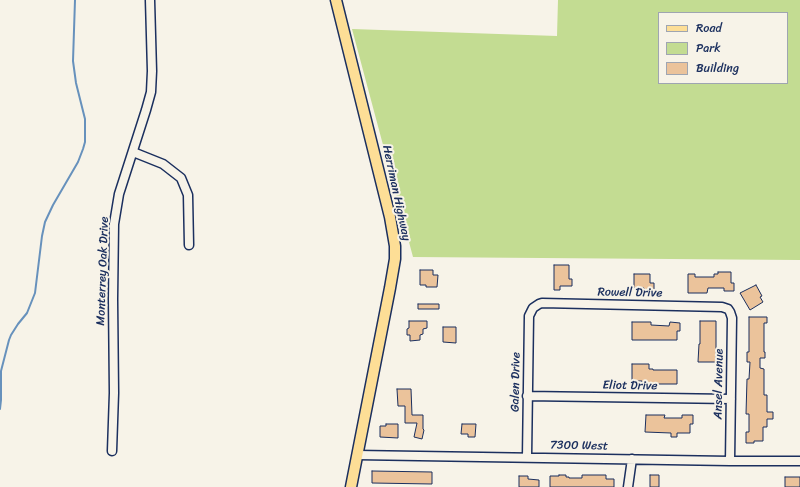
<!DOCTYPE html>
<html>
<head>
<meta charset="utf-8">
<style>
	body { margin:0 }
	#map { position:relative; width:800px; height:487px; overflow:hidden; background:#f7f3e8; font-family:Sriracha,sans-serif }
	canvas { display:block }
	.legend { position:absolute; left:658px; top:12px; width:130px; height:72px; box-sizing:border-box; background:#f7f3e8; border:1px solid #9fa5b1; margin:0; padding:5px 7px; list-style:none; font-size:12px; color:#1b2f5e }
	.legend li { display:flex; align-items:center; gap:8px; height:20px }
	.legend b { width:20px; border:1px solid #9fa5b1 }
</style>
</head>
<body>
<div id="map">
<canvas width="800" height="487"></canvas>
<ul class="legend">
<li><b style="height:5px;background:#fdde96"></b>Road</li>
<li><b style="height:11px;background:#c3dc92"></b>Park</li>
<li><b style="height:11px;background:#ebc39b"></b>Building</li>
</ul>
</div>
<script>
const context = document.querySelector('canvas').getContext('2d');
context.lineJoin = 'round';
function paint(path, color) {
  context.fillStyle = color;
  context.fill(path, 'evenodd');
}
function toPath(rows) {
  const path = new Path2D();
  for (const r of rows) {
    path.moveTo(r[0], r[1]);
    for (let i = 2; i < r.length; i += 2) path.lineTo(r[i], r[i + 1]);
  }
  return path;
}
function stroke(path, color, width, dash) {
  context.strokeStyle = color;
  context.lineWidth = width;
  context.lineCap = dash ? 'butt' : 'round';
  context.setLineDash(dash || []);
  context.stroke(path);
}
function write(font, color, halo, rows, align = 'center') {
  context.font = font + ' Sriracha,sans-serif';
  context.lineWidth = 4;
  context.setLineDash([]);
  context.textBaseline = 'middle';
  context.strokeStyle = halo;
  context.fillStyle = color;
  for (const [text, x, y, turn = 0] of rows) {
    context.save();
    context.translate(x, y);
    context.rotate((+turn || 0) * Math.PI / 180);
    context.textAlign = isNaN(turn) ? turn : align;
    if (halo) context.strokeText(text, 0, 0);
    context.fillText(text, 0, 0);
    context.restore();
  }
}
const green = toPath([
	[558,0,800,0,800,260,413,257,352,29,557,36],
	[659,13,787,13,787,83,659,83]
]);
const stream = toPath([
	[0,409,1,400,1,371,9,340,11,335,18,324,27,313,35,293,42,236,45,222,53,205,78,162,83,149,85,142,85,119,76,83,73,61,75,0]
]);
const building = toPath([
	[554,265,569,265,569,279,572,279,572,286,560,286,560,290,554,290,554,265],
	[420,270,433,270,433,275,438,275,437,287,426,287,426,285,420,285,420,270],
	[718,272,731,272,731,283,734,283,734,291,724,291,724,288,708,288,707,293,688,293,688,274,695,274,695,277,714,277,714,274,718,274,718,272],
	[634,274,650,274,650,283,654,283,654,292,644,291,644,288,634,288,634,274],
	[756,285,762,296,760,297,763,302,750,310,740,293,756,285],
	[418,304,439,304,439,309,418,309,418,304],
	[749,317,767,317,767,323,764,323,764,352,765,352,765,358,760,358,760,368,764,369,764,395,767,395,767,412,773,412,773,419,767,419,767,427,763,427,763,441,754,441,754,443,746,443,746,432,749,432,749,414,746,414,747,379,749,379,750,362,747,362,747,352,749,352,749,317],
	[409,321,427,321,427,328,423,329,423,334,420,335,420,340,410,341,410,335,407,335,407,329,409,328,409,321],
	[700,321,716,321,716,362,698,362,699,344,700,344,700,321],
	[632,322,651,322,651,325,669,326,670,322,680,323,680,331,677,331,677,340,632,340,632,322],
	[443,327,456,327,456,343,443,342,443,327],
	[632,364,649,364,649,369,653,369,653,370,677,370,677,384,642,384,642,381,632,381,632,364],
	[397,389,411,389,412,415,423,415,423,429,424,430,422,439,414,437,417,423,405,423,405,406,398,406,397,389],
	[646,415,665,415,664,418,682,418,682,415,693,415,693,424,690,424,690,433,677,433,677,437,671,437,671,433,645,432,646,415],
	[386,424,398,424,398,438,380,437,380,426,386,426,386,424],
	[462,424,476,424,475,437,468,437,468,434,461,434,462,424],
	[372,471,432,472,432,484,372,483,372,471],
	[559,475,566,475,566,477,569,477,569,478,582,478,582,475,606,475,606,479,614,479,614,487,550,487,550,476,559,476,559,475],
	[650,475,659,475,659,487,650,487,650,475],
	[519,476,528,476,528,479,539,480,539,487,519,487,519,476],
	[785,477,800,477,800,487,785,487,785,477]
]);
const minor = toPath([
	[133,152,163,164,181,178,188,195,189,245],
	[527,396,731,399],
	[112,451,114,393,113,299,114,224,119,194,146,110,151,92,152,71,150,0],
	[357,455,730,461,800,461],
	[527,457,529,316,533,308,539,304,542,303,722,307,728,309,730,312,732,318,730,461],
	[628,487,632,459]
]);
const major = toPath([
	[336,0,390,217,395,246,395,259,390,288,351,487]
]);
const streetNames = [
	["Herriman Highway",396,193,78],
	["Monterrey Oak Drive",103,271,-88],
	["Rowell Drive",630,293,1],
	["Galen Drive",516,382,-89],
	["Ansel Avenue",719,384,-89],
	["Eliot Drive",630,386,1],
	["7300 West",579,446,1]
];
paint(green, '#c3dc92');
stroke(stream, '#6791bc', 2);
paint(building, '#ebc39b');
stroke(building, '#1b2f5e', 1);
stroke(minor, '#1b2f5e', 11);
stroke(major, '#1b2f5e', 13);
stroke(minor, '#f7f3e8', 8);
stroke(major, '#fdde96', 10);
write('12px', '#1b2f5e', '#f7f3e8', streetNames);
</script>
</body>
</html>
